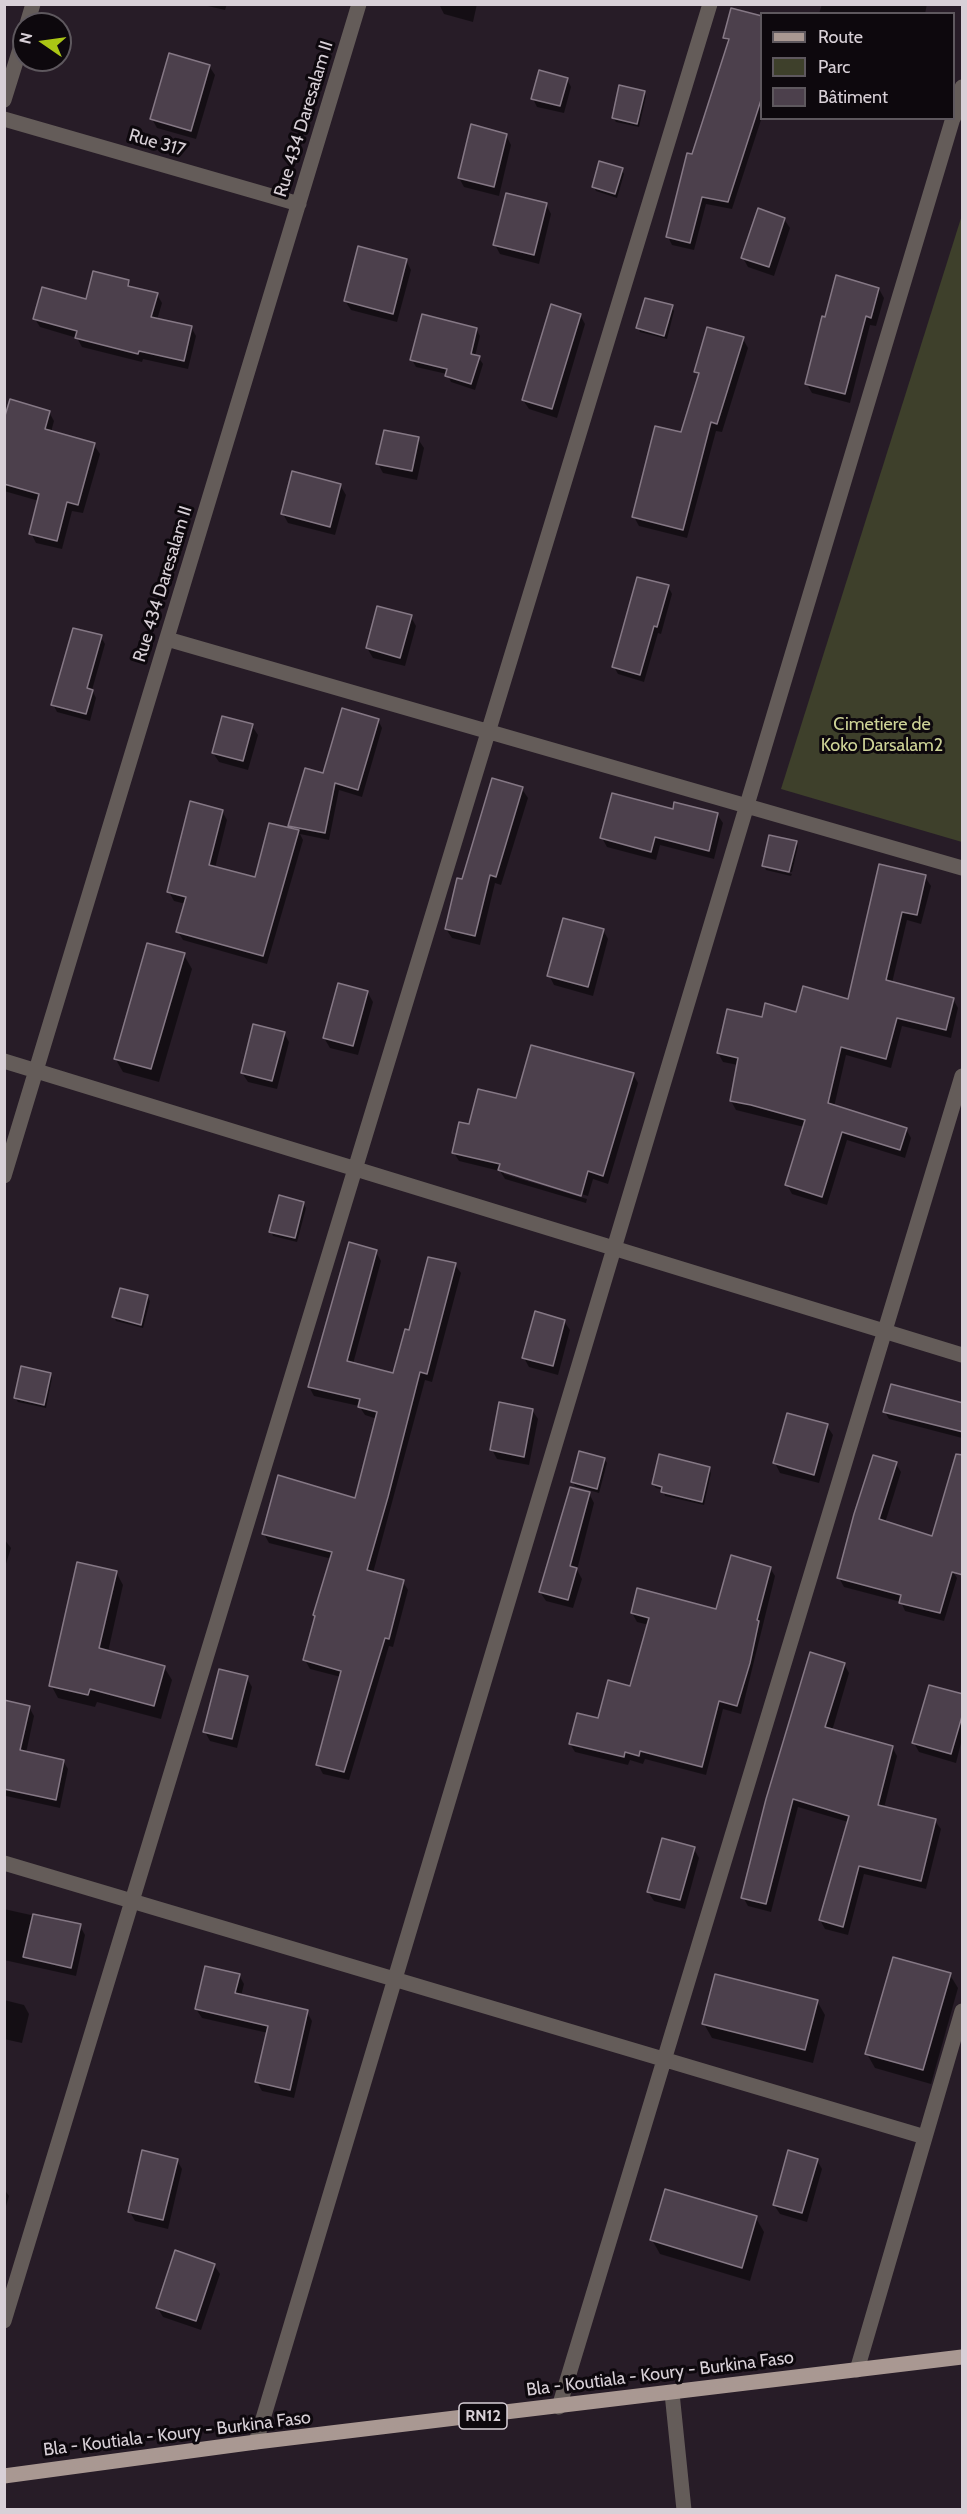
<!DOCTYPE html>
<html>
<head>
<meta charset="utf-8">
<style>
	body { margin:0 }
	#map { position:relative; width:967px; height:2514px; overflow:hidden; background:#271c27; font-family:Cabin,sans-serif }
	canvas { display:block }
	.frame { position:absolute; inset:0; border:6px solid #d8d0d7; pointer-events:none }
	.legend { position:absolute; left:760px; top:12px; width:195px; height:108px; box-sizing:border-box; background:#0d080d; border:2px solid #5e585e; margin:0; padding:8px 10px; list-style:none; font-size:18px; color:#d8d0d7 }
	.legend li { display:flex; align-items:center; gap:12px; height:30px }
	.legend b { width:30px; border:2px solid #5e585e }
	.north { position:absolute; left:12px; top:12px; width:60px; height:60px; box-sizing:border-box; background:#0d080d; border:2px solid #5e585e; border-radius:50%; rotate:283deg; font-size:16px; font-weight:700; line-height:24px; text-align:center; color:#d8d0d7 }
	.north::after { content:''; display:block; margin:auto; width:21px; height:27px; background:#abc615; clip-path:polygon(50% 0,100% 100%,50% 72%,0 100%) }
</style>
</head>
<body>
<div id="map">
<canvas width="967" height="2514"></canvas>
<div class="frame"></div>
<ul class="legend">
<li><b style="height:8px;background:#a99892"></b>Route</li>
<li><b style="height:16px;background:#3e402b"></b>Parc</li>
<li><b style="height:16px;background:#4c404c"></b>Bâtiment</li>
</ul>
<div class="north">N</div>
</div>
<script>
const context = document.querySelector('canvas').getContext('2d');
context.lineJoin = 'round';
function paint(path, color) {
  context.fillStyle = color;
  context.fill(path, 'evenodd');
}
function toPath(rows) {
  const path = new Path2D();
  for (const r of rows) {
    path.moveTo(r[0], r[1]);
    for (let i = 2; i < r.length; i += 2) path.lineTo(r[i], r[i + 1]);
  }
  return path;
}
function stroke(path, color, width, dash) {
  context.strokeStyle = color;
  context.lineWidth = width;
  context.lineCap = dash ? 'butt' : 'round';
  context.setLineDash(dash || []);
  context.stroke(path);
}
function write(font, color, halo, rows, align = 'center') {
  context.font = font + ' Cabin,sans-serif';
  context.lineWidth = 6;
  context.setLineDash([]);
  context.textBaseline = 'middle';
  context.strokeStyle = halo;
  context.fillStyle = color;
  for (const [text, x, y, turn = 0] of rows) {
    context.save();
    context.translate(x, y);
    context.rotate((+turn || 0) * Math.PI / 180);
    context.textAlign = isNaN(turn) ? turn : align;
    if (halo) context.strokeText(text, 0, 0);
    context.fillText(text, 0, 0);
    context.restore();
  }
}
const green = toPath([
	[962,215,962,842,781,789]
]);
const shadow = toPath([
	[199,4,227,4,225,10],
	[439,4,477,4,473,22,444,14],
	[822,4,927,4,925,14,819,14],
	[762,18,762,117,732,209,706,204,694,250,672,245,668,237,729,44,725,37],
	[209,66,215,75,196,139,157,128,152,119],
	[567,79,571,87,564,113,537,107,533,99],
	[644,92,646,96,639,127,616,122,613,118],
	[506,135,511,145,499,196,464,187,459,178],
	[622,170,624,174,617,198,596,191,594,187],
	[546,204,551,214,539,264,500,254,495,245],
	[784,219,790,228,774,276,748,267,743,258],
	[406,260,411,270,397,322,351,310,345,301],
	[128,282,132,288,157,294,162,303,157,320,191,327,196,336,188,369,143,359,142,362,82,347,77,338,40,327,35,319,87,301],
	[879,289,884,298,876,326,870,325,850,403,812,393,806,383,826,319],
	[672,307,674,311,667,339,640,332,638,327],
	[580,315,585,324,557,418,529,409,523,400],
	[476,329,480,336,475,356,479,358,483,364,475,390,451,382,447,374,416,367,412,360],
	[743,339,748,348,722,432,716,431,687,538,639,526,634,517,683,434,699,377,696,371],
	[49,412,54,421,51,432,94,445,100,454,83,513,72,511,62,549,36,543,31,533,39,501,4,491,4,425],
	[418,439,424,448,417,480,383,473,378,464],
	[340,485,346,495,335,535,288,523,283,514],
	[668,586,672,594,661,634,658,633,644,682,618,674,614,667],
	[411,617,416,626,405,666,373,658,367,648],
	[101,637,105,644,92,690,96,698,90,721,57,712,53,704],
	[378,720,382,728,362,797,339,790,329,840,300,834,303,840,267,964,183,940,178,932,186,904,174,901,169,892,222,811,227,820,215,868,256,879,293,830,290,825,324,775],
	[252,726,258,735,248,770,219,762,213,753],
	[522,789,528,798,501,885,495,883,480,945,452,938,446,929,463,881],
	[674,810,717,814,723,823,714,859,660,845,656,860,607,847,602,838],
	[770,836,796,842,798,846,792,872,764,865,764,867,763,866],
	[881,865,925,877,931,886,921,924,907,920,892,983,953,999,958,1008,951,1038,902,1026,891,1068,846,1055,834,1107,906,1129,911,1138,905,1158,847,1140,827,1205,792,1194,787,1185,804,1127,736,1110,731,1101,738,1065,723,1062,718,1053,763,1019,849,1000],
	[765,868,792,874,791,876,766,870],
	[603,930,608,939,593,996,554,985,549,975],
	[184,955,192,969,159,1082,123,1072,115,1058],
	[368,993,373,1002,358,1055,330,1048,324,1038],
	[284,1033,289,1042,277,1089,248,1082,242,1073],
	[633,1074,638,1083,608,1184,593,1179,588,1196,504,1171,504,1174,587,1199,586,1203,505,1179,500,1171,459,1161,454,1153,470,1126,517,1100],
	[303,1203,306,1208,297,1242,273,1236,271,1231],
	[376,1252,381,1261,353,1364,394,1375,410,1332,455,1265,461,1273,432,1382,425,1380,373,1573,403,1582,408,1590,393,1647,389,1646,349,1780,323,1774,318,1765,341,1677,310,1669,305,1660,332,1559,269,1543,264,1534,356,1500,377,1419,365,1415,359,1406,314,1396,309,1387],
	[147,1296,150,1301,143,1328,116,1321,114,1317],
	[564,1321,570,1330,558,1375,529,1367,524,1358],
	[50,1374,52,1378,46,1408,18,1402,15,1398],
	[962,1404,962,1438,889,1419,885,1412],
	[532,1410,538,1419,529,1465,497,1459,492,1450],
	[827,1426,833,1435,819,1483,780,1473,775,1463],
	[604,1459,607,1463,599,1493,575,1486,573,1482],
	[896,1464,901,1472,885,1523,952,1570,957,1578,944,1621,905,1611,901,1602,844,1587,839,1578],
	[709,1469,711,1473,704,1505,665,1496,663,1490,656,1488,653,1484],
	[589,1493,594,1503,577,1570,582,1579,573,1608,546,1601,540,1592],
	[4,1539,11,1548,4,1570],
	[770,1568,775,1576,741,1714,723,1709,706,1775,645,1759,643,1764,630,1760,628,1765,575,1752,570,1744,599,1720,631,1688,649,1625,637,1622,632,1613,717,1611],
	[116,1572,123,1585,108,1652,164,1667,172,1680,161,1719,97,1702,95,1707,58,1698,51,1685],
	[844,1664,849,1673,832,1731,892,1747,897,1756,884,1808,935,1821,941,1829,926,1889,864,1874,848,1935,825,1929,820,1920,848,1822,798,1807,771,1912,748,1906,743,1897],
	[247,1678,252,1687,237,1748,210,1741,205,1732],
	[962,1696,962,1739,956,1763,919,1752,914,1743],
	[4,1702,29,1707,34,1716,26,1753,63,1761,68,1769,60,1808,6,1796,4,1794],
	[694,1849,699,1858,685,1909,654,1901,648,1892],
	[4,1909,80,1926,85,1935,76,1976,4,1960],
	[239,1975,244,1984,241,1996,307,2012,312,2021,294,2098,262,2091,257,2082,268,2033,202,2018,196,2009],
	[950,1975,958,1988,931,2084,875,2068,867,2054],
	[4,2000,24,2005,29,2014,22,2043,4,2039],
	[817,2001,825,2015,813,2063,712,2038,704,2024],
	[177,2160,182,2169,168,2229,135,2221,130,2212],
	[817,2160,822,2169,807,2222,780,2214,774,2205],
	[4,2189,9,2196,4,2213],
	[756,2218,764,2232,750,2281,660,2254,652,2240],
	[214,2265,220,2274,201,2330,163,2317,157,2307]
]);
const building = toPath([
	[731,8,762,16,762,97,728,202,702,197,690,243,666,237,687,153,692,154,729,39,723,38,731,8],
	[169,53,210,65,191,131,150,119,169,53],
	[539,70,568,78,560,106,531,99,539,70],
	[619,85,645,91,637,124,612,118,619,85],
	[471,124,507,134,494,187,458,178,471,124],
	[599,161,623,168,615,194,592,187,599,161],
	[506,193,547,203,534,255,493,245,506,193],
	[758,208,785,218,769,267,741,258,758,208],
	[358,246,407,259,393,314,344,301,358,246],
	[93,271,129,280,128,286,158,293,151,317,192,326,184,361,139,351,138,354,75,338,77,331,33,319,42,287,86,299,93,271],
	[836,275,879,288,871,318,866,316,845,394,805,384,822,316,825,317,836,275],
	[645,298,673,305,664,336,636,328,645,298],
	[551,304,581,314,552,409,522,400,551,304],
	[422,314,477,328,471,354,480,356,471,384,445,376,447,369,410,360,422,314],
	[707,327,744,337,717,424,711,422,683,530,632,517,655,426,681,432,699,373,694,372,707,327],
	[10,399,50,411,45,429,95,443,78,505,67,502,57,541,29,534,39,494,4,484,4,419,10,399],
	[384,430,419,437,412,471,376,464,384,430],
	[292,471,341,484,330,527,281,514,292,471],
	[637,577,669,585,657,627,654,626,640,675,612,667,637,577],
	[377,606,412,615,400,658,366,648,377,606],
	[73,628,102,635,87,688,93,690,86,714,51,705,73,628],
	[342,708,379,719,358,790,335,783,325,833,288,826,305,768,323,773,342,708],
	[222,716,253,724,243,761,212,753,222,716],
	[492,778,523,787,496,877,490,875,475,936,445,929,457,878,462,879,492,778],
	[612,793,673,809,674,802,718,813,709,851,655,837,651,852,600,838,612,793],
	[190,801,223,810,209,865,255,877,269,823,299,830,263,956,176,932,186,897,167,892,190,801],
	[769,835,797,841,789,872,762,866,769,835],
	[879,864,926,875,917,915,902,912,886,980,954,998,946,1030,897,1018,886,1059,841,1047,828,1103,907,1128,900,1150,842,1132,822,1197,785,1185,805,1120,751,1105,730,1101,738,1058,717,1053,727,1009,762,1017,765,1003,796,1012,803,986,848,999,879,864],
	[563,918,604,929,588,987,547,976,563,918],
	[147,943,185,953,151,1069,114,1059,147,943],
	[338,983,368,991,353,1046,323,1038,338,983],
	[253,1024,285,1032,272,1081,241,1073,253,1024],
	[531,1045,634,1073,603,1176,588,1171,581,1196,498,1170,500,1164,452,1153,459,1122,469,1124,478,1089,516,1098,531,1045],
	[279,1195,304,1202,295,1238,269,1232,279,1195],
	[349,1242,377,1250,347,1361,393,1373,405,1329,409,1330,428,1257,456,1263,427,1374,420,1372,388,1497,367,1570,404,1580,389,1639,385,1638,344,1772,316,1765,341,1671,303,1660,315,1616,313,1615,332,1552,262,1534,278,1475,355,1498,377,1412,358,1407,360,1399,308,1387,349,1242],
	[120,1288,148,1295,141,1325,112,1317,120,1288],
	[535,1311,565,1320,553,1366,522,1358,535,1311],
	[21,1366,51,1373,44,1405,14,1398,21,1366],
	[891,1384,963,1403,963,1432,883,1412,891,1384],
	[499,1402,533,1409,524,1457,490,1450,499,1402],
	[787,1413,828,1424,814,1475,773,1463,787,1413],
	[579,1451,605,1458,597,1489,571,1482,579,1451],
	[659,1454,710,1467,702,1502,661,1492,662,1487,652,1484,659,1454],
	[956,1454,963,1455,963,1575,952,1572,940,1613,899,1603,901,1595,837,1578,854,1514,873,1455,897,1462,879,1519,932,1536,956,1454],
	[570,1487,590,1492,570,1566,577,1568,568,1600,539,1592,570,1487],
	[731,1555,771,1567,757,1620,759,1621,750,1663,737,1706,719,1701,702,1767,640,1751,639,1756,625,1752,624,1757,569,1744,577,1713,598,1718,608,1680,630,1686,649,1618,631,1613,637,1588,716,1609,731,1555],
	[77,1562,117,1571,99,1648,165,1666,154,1706,90,1689,88,1695,49,1686,77,1562],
	[810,1652,845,1663,825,1727,893,1746,878,1805,936,1819,921,1881,859,1866,843,1927,819,1920,849,1816,793,1799,766,1904,741,1898,766,1799,810,1652],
	[219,1669,248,1676,232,1739,203,1732,219,1669],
	[929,1685,963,1694,963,1713,951,1754,912,1743,929,1685],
	[4,1700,30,1706,20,1750,64,1760,56,1800,4,1789,4,1700],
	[662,1838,695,1847,680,1900,647,1892,662,1838],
	[33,1914,81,1924,71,1968,23,1957,33,1914],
	[893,1957,951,1973,923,2070,865,2054,893,1957],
	[205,1966,240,1974,235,1993,308,2010,290,2090,255,2082,268,2026,195,2009,205,1966],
	[715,1974,818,2000,805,2050,702,2024,715,1974],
	[142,2150,178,2159,163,2220,128,2212,142,2150],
	[788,2150,818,2159,802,2213,773,2205,788,2150],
	[665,2189,757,2216,742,2268,650,2240,665,2189],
	[175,2250,215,2264,196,2321,156,2308,175,2250]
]);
const street = toPath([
	[27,24,33,4],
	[4,100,24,36],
	[954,117,962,87],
	[4,119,299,204],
	[167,639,962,868],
	[4,1061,962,1355],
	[4,1176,359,4],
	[4,1863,925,2137],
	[4,2321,710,4],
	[857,2370,962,2011],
	[672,2393,684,2510],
	[559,2407,962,1076],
	[256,2442,953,118]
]);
const primary = toPath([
	[4,2476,256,2442,962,2357]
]);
const shields = [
	[483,2416,48]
];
const shieldNames = [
	["RN12",483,2416]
];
const streetNames = [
	["Rue 434 Daresalam II",304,119,-73],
	["Rue 317",157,143,16],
	["Rue 434 Daresalam II",163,584,-73],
	["Bla - Koutiala - Koury - Burkina Faso",660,2374,-7],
	["Bla - Koutiala - Koury - Burkina Faso",177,2434,-7]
];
const parkNames = [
	["Cimetiere de",882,725],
	["Koko Darsalam2",882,746]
];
paint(green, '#3e402b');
paint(shadow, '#0007');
paint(building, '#4c404c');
stroke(building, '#857885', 1.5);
stroke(street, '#645c59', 15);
stroke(primary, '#a99892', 15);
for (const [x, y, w] of shields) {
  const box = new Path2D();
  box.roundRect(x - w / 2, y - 13, w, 26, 4.5);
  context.fillStyle = '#0d080d';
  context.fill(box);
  stroke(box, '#d8d0d7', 1.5);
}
write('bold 16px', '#d8d0d7', null, shieldNames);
write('18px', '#d8d0d7', '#0d080d', streetNames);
write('18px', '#ced397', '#0d080d', parkNames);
</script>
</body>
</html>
